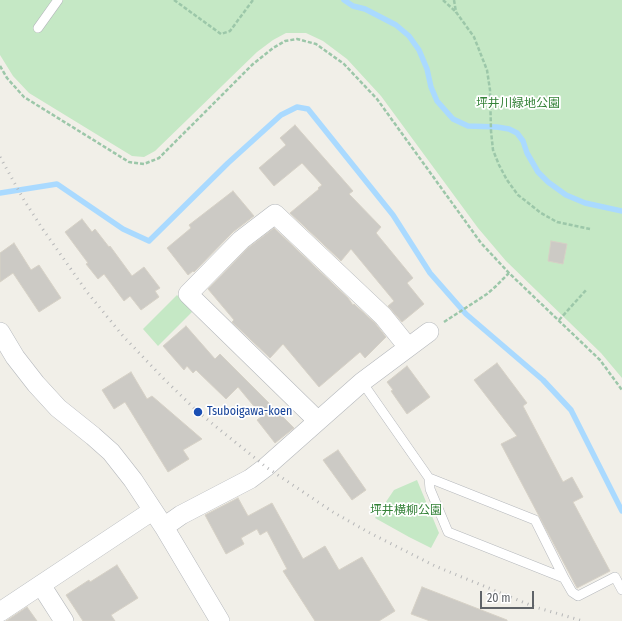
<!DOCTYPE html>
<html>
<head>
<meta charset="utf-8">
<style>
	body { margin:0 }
	#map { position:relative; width:622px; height:621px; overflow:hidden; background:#f1efe8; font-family:"Fira Sans Condensed",sans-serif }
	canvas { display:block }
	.scale { position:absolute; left:480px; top:591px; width:54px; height:18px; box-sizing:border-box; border:2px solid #5f6368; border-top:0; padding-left:5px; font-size:12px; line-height:14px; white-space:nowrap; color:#5f6368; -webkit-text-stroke:3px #fff; paint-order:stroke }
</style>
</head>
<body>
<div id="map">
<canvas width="622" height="621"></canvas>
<div class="scale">20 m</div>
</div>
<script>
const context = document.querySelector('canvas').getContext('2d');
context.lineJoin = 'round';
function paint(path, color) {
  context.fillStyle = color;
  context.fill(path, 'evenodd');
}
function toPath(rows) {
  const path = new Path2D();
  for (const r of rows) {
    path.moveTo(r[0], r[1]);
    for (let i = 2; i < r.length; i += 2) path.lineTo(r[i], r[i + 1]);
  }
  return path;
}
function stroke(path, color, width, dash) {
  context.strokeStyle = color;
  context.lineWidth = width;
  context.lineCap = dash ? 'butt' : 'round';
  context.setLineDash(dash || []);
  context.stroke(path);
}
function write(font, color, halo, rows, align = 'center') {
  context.font = font + ' "Fira Sans Condensed","Noto Sans JP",sans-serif';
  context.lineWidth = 3.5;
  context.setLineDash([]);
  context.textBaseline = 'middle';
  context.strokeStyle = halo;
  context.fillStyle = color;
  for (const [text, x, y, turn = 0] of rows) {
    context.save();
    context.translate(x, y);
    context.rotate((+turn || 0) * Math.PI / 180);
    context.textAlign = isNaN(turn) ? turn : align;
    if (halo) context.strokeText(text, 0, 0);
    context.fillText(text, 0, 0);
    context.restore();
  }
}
const green = toPath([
	[0,0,622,0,622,378,601,353,506,261,478,228,381,96,347,59,323,41,306,33,286,33,273,40,257,52,155,151,144,157,132,156,29,93,13,76,0,55],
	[177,295,192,312,158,346,143,329],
	[417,480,439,533,431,548,409,537,375,518,394,490]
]);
const stream = toPath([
	[344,0,353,6,365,9,396,25,409,36,419,50,427,69,431,87,437,101,453,119,468,126,497,127,509,129,517,133,523,141,527,153,538,172,548,182,566,195,585,203,622,211],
	[0,193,57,184,123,229,149,241,228,163,281,115,297,107,308,109,393,215,430,273,466,314,543,380,571,410,622,511]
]);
const building = toPath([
	[295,125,353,191,349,194,381,227,376,233,413,278,407,283,424,304,402,322,388,306,394,301,351,249,341,261,290,213,319,189,318,188,322,185,302,163,274,186,259,168,286,145,280,138,295,125],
	[233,191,254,216,233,232,194,272,193,271,188,275,167,248,191,228,189,225,233,191],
	[82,219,92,232,95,229,109,247,110,246,132,276,144,267,160,288,155,291,159,297,141,310,130,296,124,301,104,274,98,279,86,264,88,263,65,232,82,219],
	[274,228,348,298,353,305,354,304,375,323,386,337,365,358,360,352,319,387,283,344,270,358,232,322,234,320,208,289,248,248,274,228],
	[551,241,567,244,563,264,548,261,551,241],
	[14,243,31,270,39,265,61,298,39,312,13,273,0,282,0,253,14,243],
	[186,326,215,359,220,354,294,428,275,443,257,420,262,416,238,387,226,399,196,370,193,373,187,366,184,370,163,346,186,326],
	[497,363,527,403,523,406,563,482,572,477,583,497,573,502,610,571,577,588,501,444,517,436,474,380,497,363],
	[407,366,430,397,407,414,391,391,393,390,387,382,407,366],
	[131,372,147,399,152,396,202,439,183,450,189,459,168,472,125,402,114,409,102,390,131,372],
	[338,450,366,490,352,500,323,460,338,450],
	[238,498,248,516,272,503,303,559,325,546,339,570,362,557,395,611,379,621,315,621,283,571,287,569,267,531,260,535,257,529,241,538,244,544,226,554,205,515,238,498],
	[117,565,138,598,111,615,115,621,83,621,66,595,89,580,90,582,117,565],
	[422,587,507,620,507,621,430,621,411,614,422,587],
	[27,607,37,621,6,621,27,607]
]);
const path = toPath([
	[174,0,221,34,230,31,253,0],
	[443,0,456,12],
	[454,0,456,12,474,37,487,70,490,90,491,131,493,150,499,165,507,180,518,195,541,213,557,222,590,229],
	[0,66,7,78,24,97,129,162,144,164,159,158,253,64,273,48,285,41,297,39,316,44,344,64,377,99,481,243,509,273,600,360,622,390],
	[559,320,587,289],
	[444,322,487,294,495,287,509,273]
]);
const service = toPath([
	[38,28,58,0],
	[362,382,429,478,535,520,564,578],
	[429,478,430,489,448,532,564,578,572,592,578,596,615,577,622,590]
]);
const minor = toPath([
	[0,332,15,357,36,384,58,408,93,436,111,452,133,480,164,527,220,621],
	[317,420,188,294,241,240,275,214,383,316,408,347],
	[164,527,181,515,250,479,266,467,362,382,429,332],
	[41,585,64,621],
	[0,612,152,511]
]);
const rail = toPath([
	[0,157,24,200,42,228,87,292,123,336,164,379,198,412,266,467,333,512,368,532,435,566,535,607,583,621]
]);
const markers = [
	[198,412,5,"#1a4fb4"]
];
const parkNames = [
	["坪井川緑地公園",518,104],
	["坪井横柳公園",406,511]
];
const transitNames = [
	["Tsuboigawa-koen",207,412]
];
paint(green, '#c5e8c5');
stroke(stream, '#aadaff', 5.5);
paint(building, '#cccac5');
stroke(building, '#d6d1c6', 1);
stroke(service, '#b5b8bc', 10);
stroke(minor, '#b5b8bc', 20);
stroke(path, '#9cc7a9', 2.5, [4, 2]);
stroke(service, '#fff', 9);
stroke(minor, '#fff', 19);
stroke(rail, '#b6b7b8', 3, [1, 5]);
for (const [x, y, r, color] of markers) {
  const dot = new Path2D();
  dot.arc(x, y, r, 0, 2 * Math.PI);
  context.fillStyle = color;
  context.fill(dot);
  stroke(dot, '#fff', 1.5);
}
write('12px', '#348238', '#fff', parkNames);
write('12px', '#164399', '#fff', transitNames, 'left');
</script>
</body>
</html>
